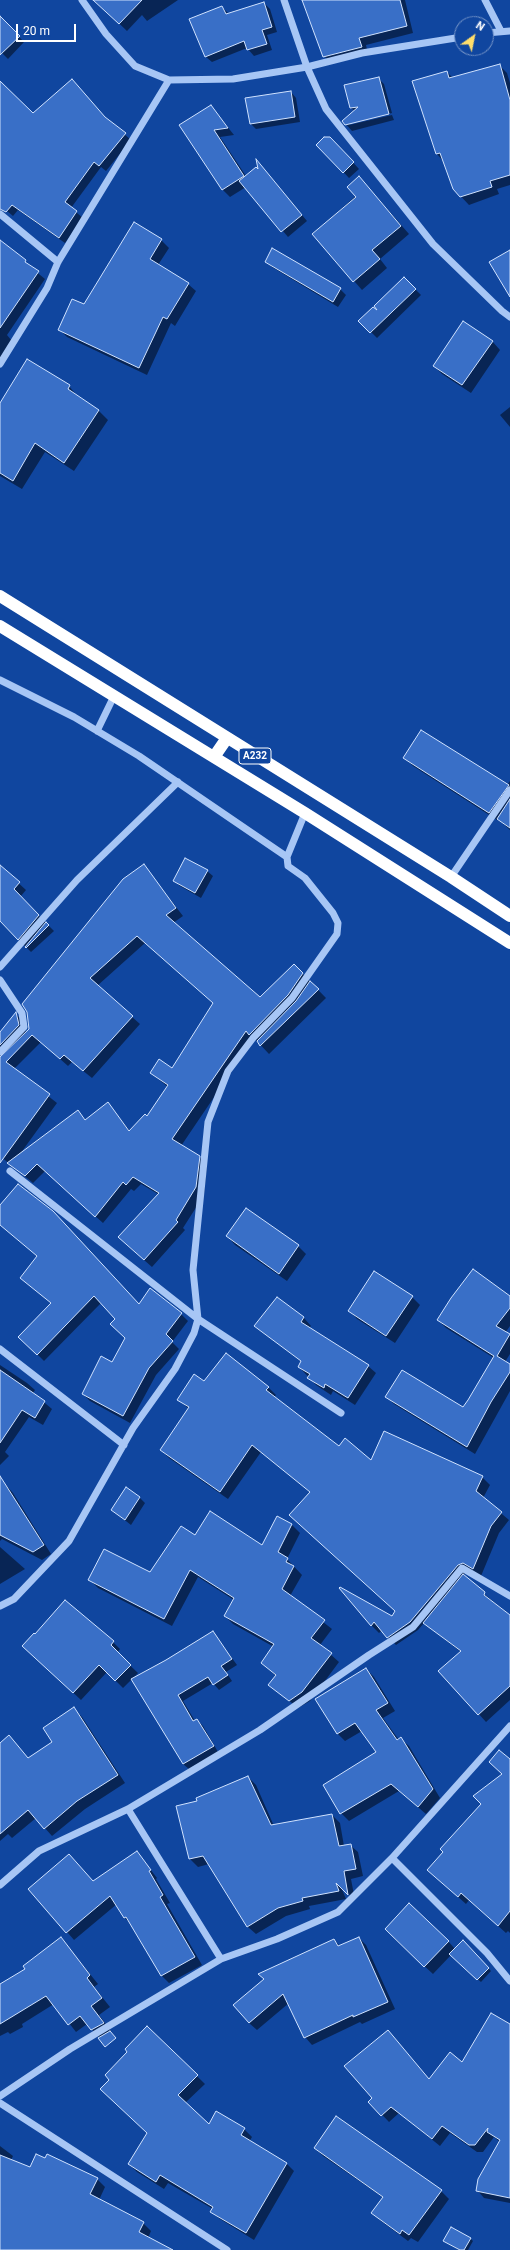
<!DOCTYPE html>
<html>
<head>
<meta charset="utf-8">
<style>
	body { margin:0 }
	#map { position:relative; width:510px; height:2250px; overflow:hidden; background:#10469f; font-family:Roboto,sans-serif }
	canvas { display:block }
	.north { position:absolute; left:454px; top:16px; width:40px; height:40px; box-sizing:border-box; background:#10469f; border:1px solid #7090c5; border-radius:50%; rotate:33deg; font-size:11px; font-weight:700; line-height:16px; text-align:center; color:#fff }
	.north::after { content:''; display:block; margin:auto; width:14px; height:18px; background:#ffde6b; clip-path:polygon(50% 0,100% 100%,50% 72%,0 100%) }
	.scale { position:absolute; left:16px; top:24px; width:60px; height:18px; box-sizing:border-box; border:2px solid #fff; border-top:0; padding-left:5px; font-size:12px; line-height:14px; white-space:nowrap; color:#fff; -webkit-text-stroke:3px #10469f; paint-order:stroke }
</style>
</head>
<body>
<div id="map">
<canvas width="510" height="2250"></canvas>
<div class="north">N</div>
<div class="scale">20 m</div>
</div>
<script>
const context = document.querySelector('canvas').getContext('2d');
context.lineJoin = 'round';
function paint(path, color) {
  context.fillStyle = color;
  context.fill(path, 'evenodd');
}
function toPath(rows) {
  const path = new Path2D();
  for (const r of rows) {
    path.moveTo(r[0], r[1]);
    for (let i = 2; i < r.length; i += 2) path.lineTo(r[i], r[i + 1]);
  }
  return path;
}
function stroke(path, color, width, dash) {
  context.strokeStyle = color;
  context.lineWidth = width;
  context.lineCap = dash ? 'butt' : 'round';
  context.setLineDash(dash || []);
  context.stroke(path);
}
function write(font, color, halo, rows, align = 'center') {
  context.font = font + ' Roboto,sans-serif';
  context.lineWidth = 3.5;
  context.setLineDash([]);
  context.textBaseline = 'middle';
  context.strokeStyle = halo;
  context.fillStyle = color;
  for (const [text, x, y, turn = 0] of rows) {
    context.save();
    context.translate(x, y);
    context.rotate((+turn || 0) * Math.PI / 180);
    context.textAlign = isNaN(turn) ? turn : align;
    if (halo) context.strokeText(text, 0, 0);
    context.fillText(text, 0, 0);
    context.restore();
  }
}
const shadow = toPath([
	[98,0,178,0,147,21,142,15,127,31,104,9],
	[303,0,405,0,413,33,366,45,368,54,331,63,324,56],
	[264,3,270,9,277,32,267,35,272,50,254,56,247,48,212,62,206,57,191,20,222,7,229,14],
	[0,17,24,42,8,59,0,51],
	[499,65,507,73,510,83,510,185,497,189,499,194,469,205,453,188,443,161,437,154,414,82,447,72,453,78],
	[378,78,384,84,392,113,352,123,349,125,392,115,394,120,352,131,343,121,355,111,351,108],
	[0,82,33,115,107,119,131,140,106,171,101,167,71,208,83,218,65,243,18,210,13,216,0,205],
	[291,92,296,98,300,122,256,129,251,124],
	[211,106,234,135,220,137,246,176,259,171,261,166,307,221,288,237,246,187,230,197,223,190,180,126],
	[336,144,359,169,349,178,318,145],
	[367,186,409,234,380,259,387,268,362,290,313,234],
	[161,240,169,248,158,265,188,284,196,291,175,326,171,323,147,375,67,337,59,329],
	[0,242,45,279,7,335,12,341,0,360],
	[266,261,340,289,346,295,338,307,272,267],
	[404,278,421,295,377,338,360,321,381,313],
	[492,341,500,350,471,393,442,374,434,366],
	[69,386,78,397,99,411,108,420,74,471,45,452,22,489,0,476,0,405],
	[510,407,510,427,500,415],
	[405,758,507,785,510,781,510,830,498,819,497,820,413,766],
	[0,866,26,890,20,897,54,931,31,952,0,921],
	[144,866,183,916,173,923,260,999,294,965,326,998,269,1054,254,1038,181,1146,199,1157,207,1164,204,1195,183,1228,185,1230,152,1267,127,1245,158,1194,141,1184,134,1191,131,1189,103,1223,45,1171,33,1183,0,1156,0,1032,16,1014,24,1023,26,1033,30,1029],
	[145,943,214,1003,172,1069,151,1073,168,1087,147,1117,130,1131,108,1104,86,1120,77,1112,20,1154,57,1103,14,1069,41,1042,68,1066,72,1062,92,1078,140,1024,97,986],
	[207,871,213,876,201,898,180,886,174,880],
	[0,1207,139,1305,181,1314,188,1321,172,1342,179,1349,156,1375,130,1423,90,1401,83,1394,112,1364,126,1338,116,1319,101,1303,44,1361,20,1337,52,1304,21,1278,38,1256,0,1213],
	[227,1236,298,1246,306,1254,287,1281,235,1245],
	[412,1297,420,1305,395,1343,357,1319,349,1310],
	[510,1297,510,1326,505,1333,510,1336,510,1354,505,1362,510,1365,510,1391,475,1454,394,1404,387,1397,463,1408,494,1358,446,1328,438,1320],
	[277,1298,304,1318,311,1326,309,1328,368,1366,376,1373,355,1405,333,1391,331,1395,316,1385,299,1367,302,1362,256,1326],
	[0,1365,27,1383,35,1390,33,1393,52,1409,43,1425,29,1417,5,1452,9,1456,0,1465],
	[204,1382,268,1387,276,1395,274,1397,339,1447,371,1462,384,1432,482,1477,490,1485,483,1498,509,1520,499,1533,481,1576,466,1572,463,1576,510,1616,510,1700,486,1722,440,1671,461,1652,424,1623,418,1630,396,1645,382,1630,379,1633,371,1625,340,1589,392,1617,396,1611,311,1493,261,1452,228,1499,169,1458,161,1450,189,1409,179,1400],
	[5,1484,13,1493,51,1554,42,1560,2,1539,0,1541,0,1487],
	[139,1497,145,1503,131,1525,112,1510],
	[277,1518,292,1525,300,1533,287,1559,302,1575,290,1596,332,1629,320,1645,339,1662,310,1701,298,1708,270,1685,276,1676,262,1663,274,1647,233,1624,225,1616,234,1600,198,1577,172,1626,98,1588,90,1580,150,1574,195,1536,262,1546],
	[0,1547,25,1569,0,1584],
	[213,1632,237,1665,226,1672,232,1681,219,1690,213,1683,183,1701,195,1721,197,1720,203,1726,218,1752,189,1769,183,1764,167,1661],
	[113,1642,120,1649,117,1653,138,1673,123,1688,107,1672,81,1700,31,1653],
	[366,1669,374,1677,395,1711,383,1718,399,1740,401,1739,409,1746,440,1798,426,1814,399,1791,349,1821,341,1813,378,1753,362,1731,345,1741,338,1734,317,1700],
	[74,1709,82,1717,125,1783,85,1809,52,1836,36,1818,12,1838,8,1834,0,1841,0,1773,28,1759,53,1742],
	[510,1761,510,1933,508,1931,506,1933,469,1900,466,1904,437,1878,444,1852,482,1804,503,1774],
	[248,1777,256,1785,274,1826,332,1815,340,1823,344,1846,350,1845,358,1852,363,1876,351,1879,355,1900,341,1887,346,1899,309,1906,310,1909,286,1916,256,1934,248,1927,209,1864,198,1867,190,1859,199,1802],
	[137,1852,157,1878,156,1879,170,1903,167,1904,202,1965,169,1983,162,1976,132,1925,125,1918,117,1904,74,1940,30,1889,93,1882],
	[61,1938,98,1984,94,1987,110,2007,99,2015,111,2031,100,2038,87,2024,76,2032,54,2004,22,2024,23,2027,10,2034,8,2032,0,2036,0,1985,26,1969],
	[359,1938,366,1945,395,2009,362,2024,360,2022,312,2045,305,2037,289,2003,257,2030,249,2023,334,1940,340,1946],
	[394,1938,448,1941,455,1949,475,1955,491,1971,481,1982,451,1955,433,1974],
	[510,2026,510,2203,484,2198,477,2190,500,2142,494,2137,483,2152,477,2152,450,2133,440,2146,399,2113,389,2122,370,2102,430,2080,463,2063],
	[147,2027,205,2084,185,2103,209,2126,244,2129,252,2137,249,2142,286,2163,294,2171,254,2240,220,2219,212,2212,213,2209,168,2183,164,2189,137,2172,129,2164,148,2134,110,2080],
	[336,2117,441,2191,449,2199,418,2242,411,2238,408,2241,381,2221,373,2213,384,2198,323,2156,315,2148],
	[0,2146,13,2156,11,2160,30,2168,97,2179,105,2187,99,2200,143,2223,151,2231,148,2238,170,2250,0,2250],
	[470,2238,473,2241,468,2250,459,2250,447,2243]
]);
const building = toPath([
	[93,0,142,0,119,24,93,0],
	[302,0,400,0,407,26,359,38,362,47,323,57,302,0],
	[264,2,272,27,262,30,267,44,247,50,244,41,205,57,189,19,222,6,226,14,264,2],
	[0,16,20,36,0,55,0,16],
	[500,64,510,100,510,175,490,181,492,187,460,197,453,189,440,153,436,154,412,81,447,71,449,78,500,64],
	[379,77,389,114,345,125,342,121,358,107,350,108,344,85,379,77],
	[72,79,105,117,126,133,99,166,94,162,65,202,77,211,59,238,12,205,6,212,0,209,0,81,33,113,72,79],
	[291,91,295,117,250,124,245,98,291,91],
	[211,105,228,128,214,130,244,176,222,190,179,125,211,105],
	[324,137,330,137,354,162,343,173,316,145,324,137],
	[256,159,302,215,281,232,239,181,256,167,258,169,256,159],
	[359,176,401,226,372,250,380,259,353,282,312,234,356,197,347,187,359,176],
	[134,222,162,239,150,259,189,283,167,319,163,317,139,368,58,330,72,299,84,304,134,222],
	[0,240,26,260,25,262,39,271,0,328,0,240],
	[272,248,341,288,333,302,265,262,272,248],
	[510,250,510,297,489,262,510,250],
	[404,277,416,289,370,333,358,321,373,307,377,310,374,306,404,277],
	[463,321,493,341,462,385,433,366,463,321],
	[27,359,70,385,68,389,99,410,64,463,35,443,13,481,0,473,0,403,27,359],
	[421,730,509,785,489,813,403,758,421,730],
	[510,799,510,828,497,819,510,799],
	[185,858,208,870,195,893,173,881,185,858],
	[144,864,176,908,166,915,260,997,294,964,303,973,288,995,249,1035,246,1031,172,1139,200,1156,196,1187,176,1220,178,1222,144,1260,118,1237,159,1193,133,1177,126,1185,123,1182,95,1217,37,1164,25,1176,7,1163,78,1110,85,1120,108,1102,129,1131,145,1114,147,1116,168,1085,150,1073,159,1059,172,1068,213,1003,137,936,90,978,133,1016,83,1071,64,1055,60,1059,32,1035,6,1062,50,1094,0,1163,0,1057,29,1029,27,1012,22,1004,123,879,144,864],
	[0,865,20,882,14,889,39,915,18,940,0,921,0,865],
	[46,922,49,925,26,948,25,947,46,922],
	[310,981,319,989,260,1046,257,1041,296,1001,310,981],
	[16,1012,19,1025,0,1045,0,1032,16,1012],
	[18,1184,53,1211,139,1304,150,1288,182,1313,166,1334,173,1341,149,1368,123,1416,82,1394,101,1356,112,1362,125,1338,110,1324,115,1319,94,1296,37,1355,18,1337,51,1303,20,1278,37,1256,0,1225,0,1205,18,1184],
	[246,1208,299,1245,279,1274,226,1236,246,1208],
	[473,1269,510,1296,510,1308,496,1326,510,1334,497,1356,510,1364,510,1372,491,1402,467,1447,385,1397,402,1370,463,1407,468,1400,494,1356,437,1320,451,1298,473,1269],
	[374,1271,413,1296,386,1336,348,1311,374,1271],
	[277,1297,304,1317,301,1322,369,1365,348,1398,325,1384,324,1388,307,1378,310,1374,298,1367,301,1361,254,1326,277,1297],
	[226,1353,269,1387,266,1390,339,1446,345,1438,371,1460,384,1431,483,1476,476,1491,502,1512,491,1526,473,1569,463,1563,458,1565,410,1622,387,1638,374,1622,371,1626,339,1588,340,1587,392,1616,395,1611,289,1515,310,1492,252,1445,220,1492,160,1450,189,1407,177,1400,194,1374,204,1381,226,1353],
	[0,1370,45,1401,35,1418,22,1410,0,1443,0,1370],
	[0,1476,44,1545,33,1552,0,1535,0,1476],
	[126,1487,140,1497,125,1520,111,1510,126,1487],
	[210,1511,262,1545,277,1516,292,1524,278,1552,288,1558,286,1562,294,1566,282,1589,325,1620,311,1638,332,1653,302,1692,289,1701,268,1685,276,1675,261,1663,274,1644,224,1616,234,1598,190,1570,164,1619,88,1580,104,1549,150,1572,181,1526,195,1535,210,1511],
	[463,1574,485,1592,484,1595,510,1615,510,1686,478,1715,438,1671,461,1651,423,1623,463,1574],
	[65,1600,114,1641,111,1645,131,1665,115,1681,99,1665,73,1693,22,1646,34,1633,35,1634,65,1600],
	[213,1631,232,1659,221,1666,228,1675,213,1685,208,1677,178,1695,193,1721,197,1719,214,1746,183,1764,131,1679,166,1660,213,1631],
	[366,1668,388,1703,376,1710,397,1740,401,1737,433,1789,418,1807,391,1784,340,1814,323,1785,376,1752,355,1723,337,1734,315,1699,366,1668],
	[74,1707,118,1775,77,1801,44,1829,28,1810,0,1834,0,1743,9,1735,28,1758,52,1742,43,1728,74,1707],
	[499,1750,510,1759,510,1911,498,1926,461,1893,458,1897,427,1870,443,1852,440,1849,481,1804,473,1796,502,1774,489,1762,499,1750],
	[248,1776,271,1825,332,1814,339,1846,351,1844,356,1869,344,1871,348,1895,336,1883,339,1891,302,1898,303,1901,278,1908,247,1927,203,1856,189,1859,176,1806,197,1801,196,1798,248,1776],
	[137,1851,151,1870,149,1871,163,1895,160,1897,195,1957,161,1976,126,1917,124,1918,110,1896,66,1933,28,1889,69,1854,93,1881,137,1851],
	[409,1903,449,1941,424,1967,385,1929,409,1903],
	[61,1937,90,1975,87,1978,102,1998,91,2006,104,2023,91,2030,80,2016,68,2025,46,1996,0,2024,0,1984,25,1969,23,1966,61,1937],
	[359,1937,388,2002,353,2017,353,2015,304,2038,283,1994,249,2023,233,2005,264,1979,258,1974,334,1939,338,1946,359,1937],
	[463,1940,489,1968,477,1980,449,1954,463,1940],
	[491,2013,510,2024,510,2198,476,2191,478,2179,500,2140,487,2132,488,2128,475,2145,469,2145,442,2126,432,2139,391,2107,381,2116,368,2102,372,2098,344,2066,388,2030,429,2079,450,2052,462,2062,491,2013],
	[147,2026,198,2075,178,2095,209,2124,216,2111,245,2128,241,2135,287,2163,246,2233,210,2212,213,2207,160,2175,156,2182,128,2164,147,2133,100,2089,109,2080,105,2075,127,2052,125,2049,147,2026],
	[110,2031,116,2038,105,2047,98,2038,110,2031],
	[336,2116,442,2190,409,2235,402,2230,400,2234,371,2213,383,2197,314,2148,336,2116],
	[36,2154,45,2158,47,2154,98,2178,90,2194,144,2222,139,2232,173,2250,0,2250,0,2155,30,2167,36,2154],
	[451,2227,471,2238,464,2250,460,2250,443,2241,451,2227]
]);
const minor = toPath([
	[82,0,106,34,135,66,169,80,233,79,307,67,362,53,462,37],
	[284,0,307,67,326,109,433,244,502,311,510,317],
	[485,0,501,31],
	[486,33,510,31],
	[0,214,58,262],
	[0,364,47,288,58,262,169,80],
	[0,680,74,717,139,756,287,857],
	[97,731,114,696],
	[451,877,510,790],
	[0,967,77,880,178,782],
	[0,980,22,1013,24,1027,0,1052],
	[10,1171,198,1319,341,1413],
	[0,1349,124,1445],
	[0,1606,14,1599,69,1541,133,1428,175,1369,194,1333,198,1319,193,1270,208,1122,228,1071,253,1038,292,998,337,934,338,923,333,913,305,878,288,866,287,857,305,813],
	[128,1809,221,1959],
	[392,1858,487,1953,510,1981],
	[0,1885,39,1851,128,1809,260,1730,369,1655,413,1627,462,1568,510,1596],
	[0,2096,70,2049,221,1959,277,1939,338,1912,392,1858,510,1726],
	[0,2103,227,2250]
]);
const highway = toPath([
	[0,596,451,877,510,916],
	[0,626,305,813,510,943],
	[214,757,227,738]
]);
const shields = [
	[255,756,32]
];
const shieldNames = [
	["A232",255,756]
];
paint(shadow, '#0007');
paint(building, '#396fc7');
stroke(building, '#d0e2fe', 1);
stroke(minor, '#a7c6f5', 7);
stroke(highway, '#fff', 12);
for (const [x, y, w] of shields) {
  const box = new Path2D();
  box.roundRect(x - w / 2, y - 8, w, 16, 3);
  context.fillStyle = '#10469f';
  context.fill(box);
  stroke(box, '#fff', 1);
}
write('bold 10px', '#fff', null, shieldNames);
</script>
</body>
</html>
